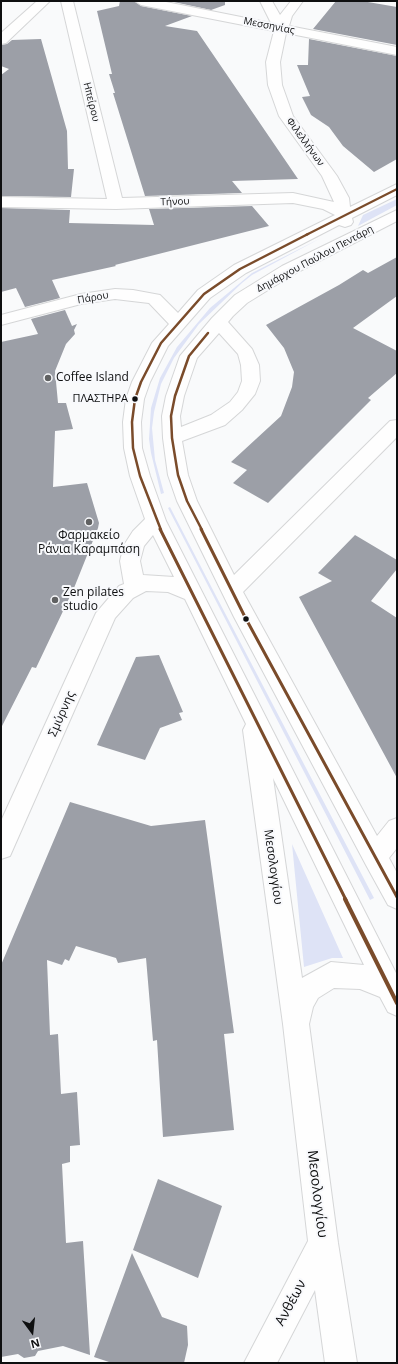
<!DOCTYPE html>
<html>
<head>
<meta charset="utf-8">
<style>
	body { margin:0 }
	#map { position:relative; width:398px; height:1364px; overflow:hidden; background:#f9fafb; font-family:"Open Sans",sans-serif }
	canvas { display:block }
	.frame { position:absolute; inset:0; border:2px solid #0e0f10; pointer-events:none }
	.north { position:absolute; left:12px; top:1312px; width:40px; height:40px; -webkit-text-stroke:3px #f8f9fc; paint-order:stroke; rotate:165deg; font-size:11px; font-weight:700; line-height:16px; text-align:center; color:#0e0f10 }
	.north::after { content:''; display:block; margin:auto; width:14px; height:18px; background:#0e0f10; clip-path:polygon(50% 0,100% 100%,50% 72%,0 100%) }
</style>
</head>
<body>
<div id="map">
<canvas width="398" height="1364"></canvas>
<div class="frame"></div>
<div class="north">N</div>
</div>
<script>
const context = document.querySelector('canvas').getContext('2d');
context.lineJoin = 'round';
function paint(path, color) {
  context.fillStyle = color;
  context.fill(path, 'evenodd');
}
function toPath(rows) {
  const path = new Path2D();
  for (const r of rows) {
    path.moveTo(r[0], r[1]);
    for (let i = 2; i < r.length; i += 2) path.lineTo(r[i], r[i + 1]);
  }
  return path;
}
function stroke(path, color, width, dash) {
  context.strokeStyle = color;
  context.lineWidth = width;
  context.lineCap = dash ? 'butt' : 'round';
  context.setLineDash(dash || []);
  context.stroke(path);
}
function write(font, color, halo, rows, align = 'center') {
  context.font = font + ' "Open Sans",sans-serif';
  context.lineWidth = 4;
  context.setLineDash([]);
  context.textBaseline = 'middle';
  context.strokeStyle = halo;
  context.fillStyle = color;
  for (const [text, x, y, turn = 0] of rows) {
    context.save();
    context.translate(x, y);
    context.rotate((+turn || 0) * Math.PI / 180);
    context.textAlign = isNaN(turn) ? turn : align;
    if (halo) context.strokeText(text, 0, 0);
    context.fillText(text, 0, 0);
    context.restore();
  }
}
const green = toPath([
	[397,199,397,205,358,226,363,215],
	[321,238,252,275,242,283,199,324,174,358,161,384,154,412,152,428,155,460,164,493,161,494,151,453,149,439,151,408,160,378,177,347,210,308,252,273],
	[170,507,214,592,374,898,370,900,168,508],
	[292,844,343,958,332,958,304,967]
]);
const building = toPath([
	[120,1,134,1,141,6,192,16,165,26,197,31,298,179,232,181,242,193,145,196,113,93,115,93,109,74,112,74,97,11,119,6],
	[169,1,225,1,225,5,211,10],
	[336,1,362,1,397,7,397,45,313,29],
	[41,39,67,131,68,169,74,169,71,197,1,196,1,75,9,69,1,66,1,45,7,44,12,40],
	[309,39,397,56,397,159,374,172,343,146,329,127,311,115,302,97,310,96,297,65,308,65],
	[252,206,269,226,115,265,116,266,52,280,60,298,25,307,16,288,1,292,1,208,70,210,69,223,154,225,149,209],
	[397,257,397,296,353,328,397,351,397,373,368,398,371,400,268,503,233,483,247,470,231,462,281,416,292,387,294,372,284,348,266,325,339,285,363,270,368,273],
	[65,310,72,326,77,324,74,330,75,334,66,344,55,371,58,403,66,403,73,429,55,431,53,487,87,483,99,523,98,528,74,588,36,668,32,667,1,728,1,342,38,334,31,319],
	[355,535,397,560,397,569,371,601,397,618,397,778,299,597,332,581,318,573],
	[159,655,183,712,179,713,182,720,160,728,145,760,97,745,136,657],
	[70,802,151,826,205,820,234,1033,224,1034,234,1130,163,1137,157,1040,153,1041,146,958,118,963,116,958,76,946,69,961,65,959,62,965,47,960,50,1035,58,1034,61,1094,77,1092,80,1145,70,1146,70,1162,62,1164,66,1243,83,1241,90,1355,63,1346,38,1351,35,1356,24,1358,18,1354,1,1357,1,965],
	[158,1179,222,1206,198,1278,133,1250],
	[132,1253,162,1317,187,1326,188,1345,184,1363,112,1363,94,1357]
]);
const minor = toPath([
	[37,1,50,1,6,43,1,44,1,33,37,1],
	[61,1,73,1,122,198,293,193,334,202,322,176,279,116,268,85,266,62,274,31,141,5,135,1,161,1,271,23,260,1,272,1,280,15,291,1,303,1,292,16,289,26,397,47,397,55,286,33,280,62,282,85,293,116,337,176,349,198,350,207,397,184,397,195,352,218,353,222,351,225,345,227,339,225,246,273,210,298,168,346,150,382,144,399,141,422,142,448,150,476,166,521,397,975,397,1016,388,1012,380,997,360,989,334,988,318,998,313,1007,309,1024,338,1243,357,1363,325,1363,315,1290,277,1363,244,1363,308,1241,283,1024,243,730,246,724,185,599,168,592,146,591,133,598,115,618,10,856,1,859,1,821,96,613,119,586,124,584,120,561,124,545,133,531,145,519,130,476,124,448,123,422,126,399,132,382,152,343,169,324,149,303,115,299,81,304,1,325,1,315,81,294,115,289,133,290,160,295,178,313,198,290,234,265,335,215,323,209,293,203,116,209,1,207,1,197,107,199,61,1],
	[153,535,174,577,143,575,140,561,144,546,153,535],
	[273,778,364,965,331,962,302,978,273,778],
	[397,210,397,221,294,274,247,303,233,316,228,322,252,349,259,365,260,381,255,394,242,410,225,425,182,441,188,475,197,501,234,575,390,421,397,420,397,437,243,592,377,836,389,821,397,818,397,848,389,858,397,873,397,909,388,905,366,865,234,617,177,501,168,475,163,438,162,416,166,396,180,356,212,318,235,295,282,266,397,210],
	[219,333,238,354,241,365,242,381,238,392,230,402,211,415,181,427,180,416,184,396,197,358,219,333]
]);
const bus1Far3 = toPath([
	[306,235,397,189]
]);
const bus1Far2 = toPath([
	[161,530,140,476,133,448,132,422,135,399,141,382,161,343,204,294,240,269,308,234],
	[202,530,187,501,178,475,172,438,171,416,175,396,189,356,208,333]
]);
const bus1Far1 = toPath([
	[160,529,346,900],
	[201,529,245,617,397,897]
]);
const bus1 = toPath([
	[345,899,397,1003]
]);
const markers = [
	[48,378,4,"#606162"],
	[135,399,3.5,"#0e0f10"],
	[89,522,4,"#606162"],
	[55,600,4,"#606162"],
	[246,619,3.5,"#0e0f10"]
];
const farStreetnames = [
	["Μεσσηνίας",269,26,11],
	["Ηπείρου",91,102,76],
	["Φιλελλήνων",305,142,54],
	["Τήνου",175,202,-2],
	["Δημάρχου Παύλου Πεντάρη",315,259,-28],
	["Πάρου",93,298,-10]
];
const busNames = [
	["ΠΛΑΣΤΗΡΑ",128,399]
];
const poiNames = [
	["Coffee Island",56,378],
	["Φαρμακείο",89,536,"center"],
	["Ράνια Καραμπάση",89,550,"center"],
	["Zen pilates",63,593],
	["studio",63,607]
];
const streetNames = [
	["Σμύρνης",62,714,-66],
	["Μεσολογγίου",273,867,82]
];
const nearStreetnames = [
	["Μεσολογγίου",317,1194,83],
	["Ανθέων",291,1303,-62]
];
paint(green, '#dee3f6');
paint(building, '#9c9fa7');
stroke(minor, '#d5d6d7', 2);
paint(minor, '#fefefe');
stroke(bus1Far3, '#7a4b2a', 2);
stroke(bus1Far2, '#7a4b2a', 2.5);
stroke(bus1Far1, '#7a4b2a', 3);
stroke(bus1, '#7a4b2a', 4);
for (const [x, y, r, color] of markers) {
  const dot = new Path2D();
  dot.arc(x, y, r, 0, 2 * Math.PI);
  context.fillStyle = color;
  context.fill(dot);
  stroke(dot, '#f8f9fc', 1.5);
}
write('10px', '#0e0f10', '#f8f9fc', farStreetnames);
write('11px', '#0e0f10', '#f8f9fc', busNames, 'right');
write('12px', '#0e0f10', '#f8f9fc', poiNames, 'left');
write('12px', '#0e0f10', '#f8f9fc', streetNames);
write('14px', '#0e0f10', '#f8f9fc', nearStreetnames);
</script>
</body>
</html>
